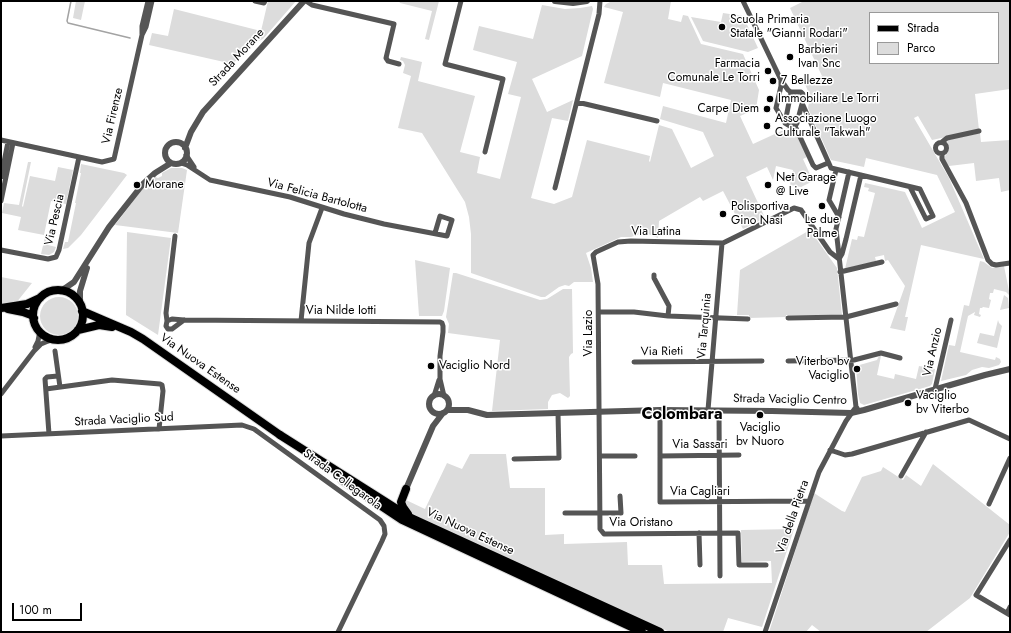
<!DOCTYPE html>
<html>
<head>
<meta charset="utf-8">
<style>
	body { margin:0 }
	#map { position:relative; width:1011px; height:633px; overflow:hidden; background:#fff; font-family:Jost,sans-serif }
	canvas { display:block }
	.frame { position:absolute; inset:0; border:2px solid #000; pointer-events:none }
	.legend { position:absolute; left:869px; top:12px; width:130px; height:52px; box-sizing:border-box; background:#fff; border:1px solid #999; margin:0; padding:5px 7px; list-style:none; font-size:12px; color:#000 }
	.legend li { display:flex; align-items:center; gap:8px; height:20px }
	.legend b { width:20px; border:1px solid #999 }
	.scale { position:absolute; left:12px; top:603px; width:70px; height:18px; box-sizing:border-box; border:2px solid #000; border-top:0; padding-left:5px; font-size:12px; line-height:14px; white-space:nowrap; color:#000; -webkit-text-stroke:3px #fff; paint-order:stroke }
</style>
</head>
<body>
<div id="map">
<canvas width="1011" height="633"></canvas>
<div class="frame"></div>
<ul class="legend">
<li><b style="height:5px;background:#000"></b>Strada</li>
<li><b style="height:11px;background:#dcdcdc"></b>Parco</li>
</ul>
<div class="scale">100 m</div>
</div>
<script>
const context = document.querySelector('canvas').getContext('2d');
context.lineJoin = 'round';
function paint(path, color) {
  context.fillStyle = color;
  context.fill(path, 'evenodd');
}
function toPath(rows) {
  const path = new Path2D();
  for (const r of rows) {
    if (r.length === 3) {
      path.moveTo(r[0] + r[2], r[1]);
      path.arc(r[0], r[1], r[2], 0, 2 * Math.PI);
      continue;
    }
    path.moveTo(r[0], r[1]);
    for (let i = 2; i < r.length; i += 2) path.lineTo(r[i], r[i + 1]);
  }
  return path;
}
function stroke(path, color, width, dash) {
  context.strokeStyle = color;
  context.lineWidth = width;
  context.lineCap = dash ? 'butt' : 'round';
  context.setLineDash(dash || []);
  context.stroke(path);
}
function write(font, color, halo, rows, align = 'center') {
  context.font = font + ' Jost,sans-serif';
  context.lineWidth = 3;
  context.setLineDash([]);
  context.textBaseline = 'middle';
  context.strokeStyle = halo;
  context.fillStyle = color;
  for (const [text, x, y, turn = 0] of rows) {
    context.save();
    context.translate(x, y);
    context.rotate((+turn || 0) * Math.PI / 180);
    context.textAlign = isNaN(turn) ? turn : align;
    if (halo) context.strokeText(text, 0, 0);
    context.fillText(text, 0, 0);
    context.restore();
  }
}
const green = toPath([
	[76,1,85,1,81,20,73,18],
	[268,1,296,1,263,39,250,45,233,64,149,45,152,33,168,36,174,9,261,31],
	[399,1,439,1,429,40,425,39,432,11,400,3],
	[612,1,671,1,668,19,681,22,683,15,688,16,701,44,743,54,759,90,756,109,740,116,753,144,790,127,794,129,807,157,803,159,813,181,801,187,790,185,793,170,776,166,773,180,767,167,746,177,765,218,743,229,723,191,703,201,700,197,659,221,658,238,648,234,640,234,631,237,621,237,586,253,591,268,593,282,574,282,569,286,565,285,559,287,545,297,541,297,471,273,471,234,469,217,465,202,422,133,398,128,411,76,403,73,405,65,403,61,400,60,401,57,422,62,418,81,475,96,460,152,480,157,477,173,500,179,521,97,508,94,517,62,473,50,479,26,533,39,542,5,565,9,580,8,592,6,593,9,582,56,532,79,547,112,573,100,568,121,552,118,531,198,554,204,572,197,587,140,650,156,649,161,650,162,659,125,672,129,691,168,714,156,703,132,660,119,663,106,726,123,731,100,663,83,660,97,604,83,623,12,604,7,606,4],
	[804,1,1010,2,1010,89,975,94,979,130,932,140,918,116,914,118,949,178,984,259,921,245,905,317,908,317,905,331,890,328,905,286,888,260,885,261,884,255,875,257,876,261,845,269,852,239,857,240,858,236,864,237,875,193,868,191,869,188,864,187,865,183,905,192,922,228,955,212,937,175,866,158,864,167,831,160,808,108,810,96,805,84,822,76,790,8],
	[870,13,998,13,998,63,870,63],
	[723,13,743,16,758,48,748,52,703,41,691,17,721,22],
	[980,133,981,142,1010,140,1010,190,1001,192,999,178,976,181,974,163,949,166,944,160,948,148,946,144,948,140],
	[28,162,31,162,22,206,23,207,30,176,55,181,58,167,73,170,66,204,51,201,44,235,18,230,21,217,2,213,4,203,19,205],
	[81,164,124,173,127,175,81,235,68,248,63,249,65,242,68,242,76,203,75,203,81,173,80,173],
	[171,168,182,168,187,170,178,233,115,225,147,183,155,177,158,178,162,176,162,173],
	[810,230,837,268,842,315,786,315,786,317,749,318,749,315,737,315,740,270],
	[127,232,171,238,158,335,126,315],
	[45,237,48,245,56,247,54,252,49,255,41,254],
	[415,260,450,268,444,311,442,316,419,316],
	[980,261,984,262,992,268,1004,266,1010,296,1006,292,994,289,993,293,990,293,989,299,991,300,989,308,983,307,982,308,980,308,979,314,981,315,980,317,974,315,975,312,968,316,960,352,995,360,996,357,1000,359,1001,362,999,365,989,368,982,367,972,370,966,375,941,381,949,345,955,346,964,305,969,306],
	[453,273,456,273,540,300,547,299,563,289,572,289,573,353,571,354,569,357,570,396,568,398,560,393,552,395,548,402,548,409,492,411,500,340,448,333,449,324,446,317],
	[1,277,32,283,16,303,1,305],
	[1004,295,1008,298,1009,308,1000,310],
	[59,316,19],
	[998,320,999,323,1002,326,997,348,977,343,980,333,994,336],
	[879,356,881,356,877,375,894,379,895,374,916,379,919,366,935,369,932,384,930,386,864,405,860,403,858,394,856,366,877,360],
	[470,454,506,454,510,488,545,488,545,535,564,534,564,544,627,542,628,565,662,565,664,584,772,583,771,561,742,562,741,530,794,529,762,627,728,618,723,632,670,632,414,518,405,509,406,500,425,509,447,463,462,469],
	[933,464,1010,525,1010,532,970,598,926,632,821,632,812,625,806,632,769,632,814,493,842,511,845,512,862,477,881,471,883,467,903,480,906,475,921,486]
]);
const stream = toPath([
	[71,1,67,21,68,23,130,38]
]);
const minor = toPath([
	[255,1,264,3,265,1],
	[306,1,312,5,394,24,386,58,388,61,399,64],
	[461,1,445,64,503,79,485,152],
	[743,1,781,80,788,90,791,92,801,92,803,94,802,103,831,168,920,189,933,216,926,219,910,187],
	[142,34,142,26,148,1],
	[781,81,781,86,776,108,785,123,790,126,795,126],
	[577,102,657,121],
	[785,123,791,92],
	[795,126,813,165,816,168,828,163],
	[795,126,797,123,802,104],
	[1,140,102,162,114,159,142,35,146,27,152,1],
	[942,142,947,138,979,131],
	[941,148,5.5],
	[942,154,942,159,966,203,988,260,992,264,996,265,1010,263],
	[186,155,194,167],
	[181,163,187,165,210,180,290,197,344,214,384,224,447,236,452,220,440,216,435,233],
	[836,170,829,200,839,217],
	[849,172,836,229,856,407,857,408],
	[1,177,8,142],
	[555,188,599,14,600,1],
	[1,201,13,143],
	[1,250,48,259,56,257,59,250,79,157],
	[839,259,842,254,846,239,861,175],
	[840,272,882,262],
	[654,275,654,278,669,306,668,316],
	[599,312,634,312,668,316,748,319],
	[788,318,846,317,896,304],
	[184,320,172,329,168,329,166,326,167,321,172,319,184,320,440,322,442,323,443,326,443,332,440,356,440,379,444,396],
	[167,321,166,313,175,236],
	[301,321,309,243,322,208],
	[35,347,38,341,40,331],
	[55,351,60,387],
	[788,361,854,360,881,353,900,358],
	[634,362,762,361],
	[46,389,112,380,160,384,162,385,163,391,159,429],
	[935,389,951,320],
	[1,394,34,351,41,344,53,339],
	[434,396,439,380],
	[660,410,660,502,809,501],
	[708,410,722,243],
	[719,411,720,576],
	[49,434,45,379,47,377,58,376],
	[1,436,242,425,254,429,380,520,384,526,385,534,382,541,338,632],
	[830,450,845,455,852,454,969,420,1010,439],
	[600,456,635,456],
	[660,456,739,455],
	[514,459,559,458,558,413],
	[901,476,926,432],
	[989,504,1010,458],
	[565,513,621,513,620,496],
	[699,533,700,565],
	[1010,540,976,595,1010,615],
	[766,565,739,565,738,533,604,534,600,529,598,284,593,255,596,252,618,242,631,241,723,243,794,208,801,210,830,252,839,259],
	[1007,613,1010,607],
	[765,632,819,472,846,421,856,407]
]);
const tertiary = toPath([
	[555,1,573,3,587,1],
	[176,153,11],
	[185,148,191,132,203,112,304,1],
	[61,291,74,282,109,227,143,184,155,173,171,163],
	[80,303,80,291,87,268],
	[439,404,10],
	[447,410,468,410,487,415,660,410,772,411,851,413,864,410,985,375,1010,369],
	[406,489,433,426,443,413]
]);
const primary = toPath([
	[58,315,25],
	[1,308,27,304,40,298],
	[8,309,23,312,31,315,34,318],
	[82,311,131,332,143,339,280,435],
	[78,330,99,325,112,327]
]);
const trunk = toPath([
	[280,435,411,518,660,632],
	[342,480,402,520,642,632],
	[406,489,401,502,403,507,408,514]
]);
const markers = [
	[722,27,4,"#000"],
	[790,57,4,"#000"],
	[768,71,4,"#000"],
	[773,81,4,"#000"],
	[770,99,4,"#000"],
	[767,109,4,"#000"],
	[767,126,4,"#000"],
	[137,185,4,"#000"],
	[768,185,4,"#000"],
	[822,206,4,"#000"],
	[723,214,4,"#000"],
	[431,366,4,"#000"],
	[857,369,4,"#000"],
	[908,403,4,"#000"],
	[760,415,4,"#000"]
];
const poiNames = [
	["Scuola Primaria",730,20],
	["Statale \"Gianni Rodari\"",730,34],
	["Barbieri",798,50],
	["Ivan Snc",798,64],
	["Farmacia",760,64,"right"],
	["Comunale Le Torri",760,78,"right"],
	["7 Bellezze",781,81],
	["Immobiliare Le Torri",778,99],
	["Carpe Diem",759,109,"right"],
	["Associazione Luogo",775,119],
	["Culturale \"Takwah\"",775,133],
	["Net Garage",776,178],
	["@ Live",776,192],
	["Morane",145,185],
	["Polisportiva",731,207],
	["Gino Nasi",731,221],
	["Le due",822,220,"center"],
	["Palme",822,234,"center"],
	["Viterbo bv",849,362,"right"],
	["Vaciglio",849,376,"right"],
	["Vaciglio Nord",439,366],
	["Vaciglio",916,396],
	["bv Viterbo",916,410],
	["Vaciglio",760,428,"center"],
	["bv Nuoro",760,442,"center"]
];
const streetNames = [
	["Strada Morane",237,58,-47],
	["Via Firenze",113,116,-77],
	["Via Felicia Bartolotta",317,196,15],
	["Via Pescia",55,220,-77],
	["Via Latina",656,232],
	["Via Nilde Iotti",341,311],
	["Via Tarquinia",705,326,-85],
	["Via Lazio",589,333,-90],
	["Via Rieti",662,352,-1],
	["Via Anzio",933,352,-77],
	["Via Nuova Estense",200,364,35],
	["Strada Vaciglio Centro",790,400,1],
	["Strada Vaciglio Sud",124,420,-3],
	["Via Sassari",700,445],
	["Strada Collegarola",342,480,36],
	["Via Cagliari",700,492],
	["Via della Pietra",793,517,-71],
	["Via Oristano",641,523],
	["Via Nuova Estense",470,532,25]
];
const districtNames = [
	["Colombara",682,415]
];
paint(green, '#dcdcdc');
stroke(stream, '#a3a3a3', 1.5);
stroke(primary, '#dbdbdb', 10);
stroke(trunk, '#dbdbdb', 10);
stroke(minor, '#555', 5);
stroke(tertiary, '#555', 6);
stroke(primary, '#000', 8);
stroke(trunk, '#000', 8);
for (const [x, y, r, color] of markers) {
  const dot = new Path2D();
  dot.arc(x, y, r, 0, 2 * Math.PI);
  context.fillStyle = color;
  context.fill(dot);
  stroke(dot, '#fff', 1.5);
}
write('12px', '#000', '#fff', poiNames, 'left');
write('12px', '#000', '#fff', streetNames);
write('bold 16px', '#000', '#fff', districtNames);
</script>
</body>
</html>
